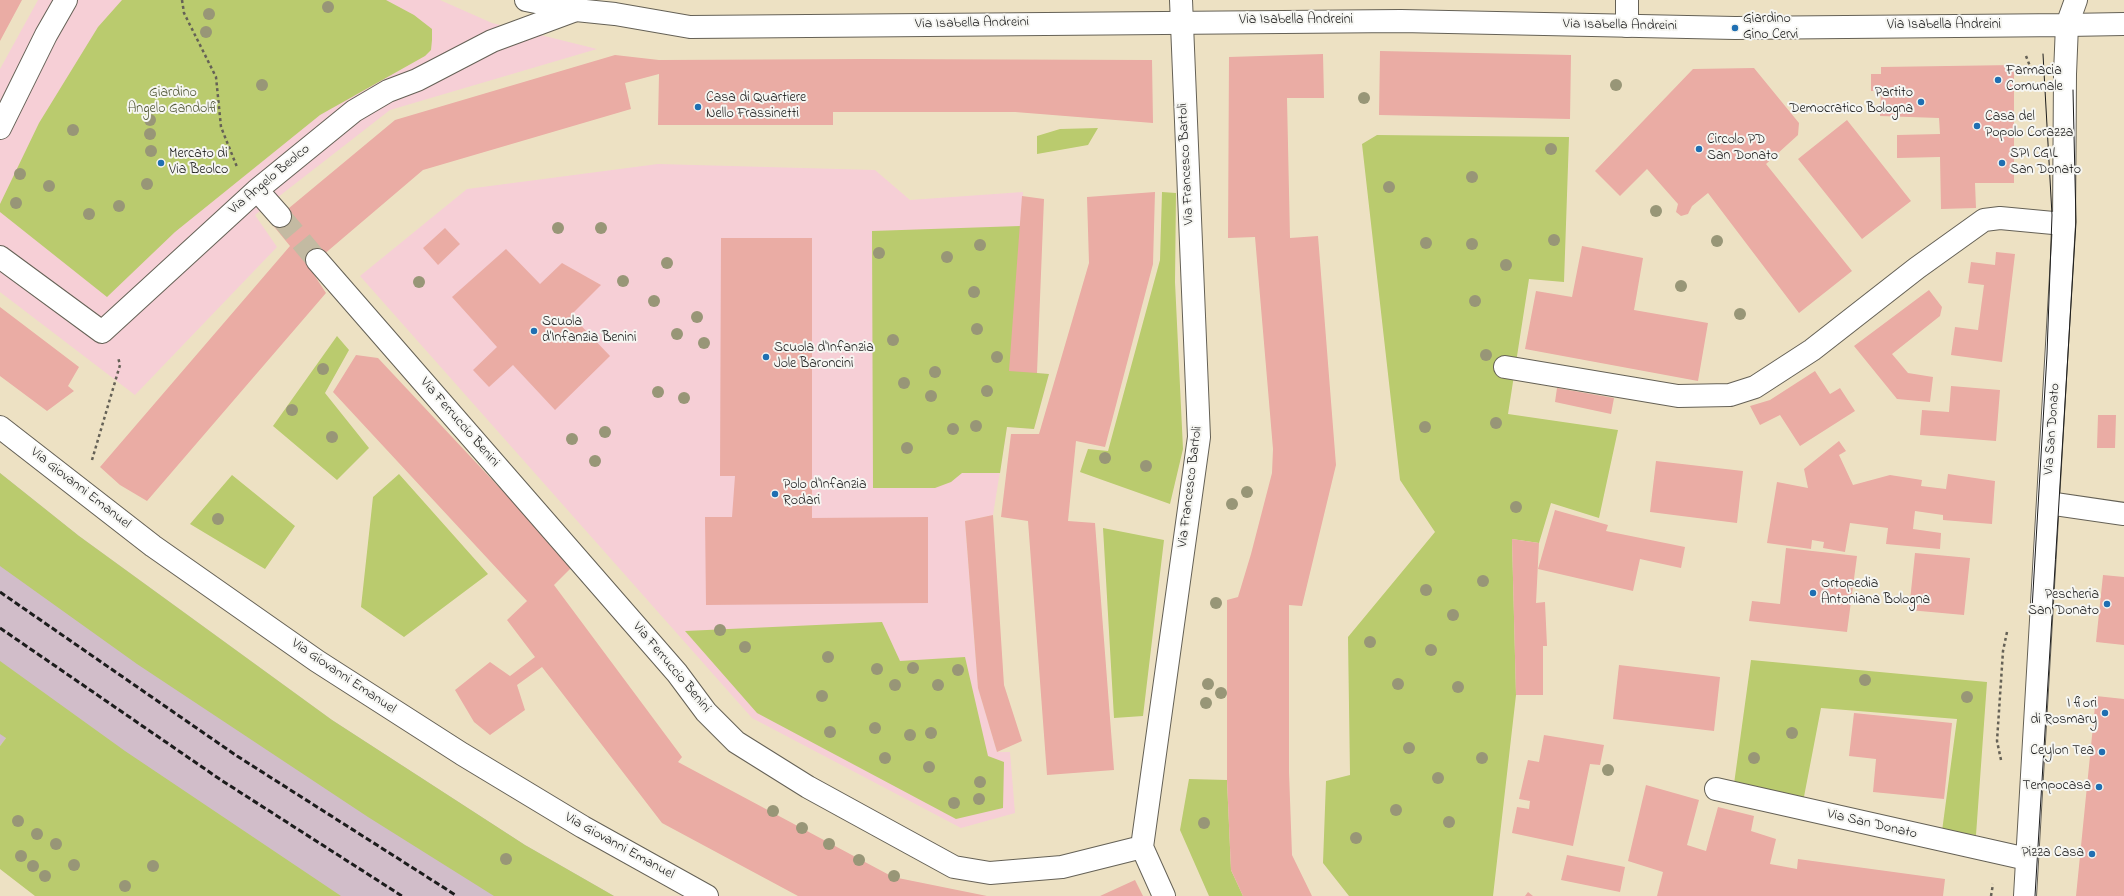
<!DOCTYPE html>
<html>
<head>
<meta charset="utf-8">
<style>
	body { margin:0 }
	canvas { display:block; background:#ede1c3 }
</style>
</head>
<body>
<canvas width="2124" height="896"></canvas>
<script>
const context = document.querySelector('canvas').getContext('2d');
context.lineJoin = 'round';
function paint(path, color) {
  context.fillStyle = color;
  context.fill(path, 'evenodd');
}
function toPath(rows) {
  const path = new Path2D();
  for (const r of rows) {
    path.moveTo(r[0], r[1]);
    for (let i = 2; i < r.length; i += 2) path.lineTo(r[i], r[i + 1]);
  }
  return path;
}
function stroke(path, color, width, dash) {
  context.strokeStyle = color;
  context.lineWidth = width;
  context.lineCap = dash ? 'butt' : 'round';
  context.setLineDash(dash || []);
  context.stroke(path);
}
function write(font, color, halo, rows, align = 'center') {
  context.font = font + ' "Indie Flower",sans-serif';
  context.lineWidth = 4;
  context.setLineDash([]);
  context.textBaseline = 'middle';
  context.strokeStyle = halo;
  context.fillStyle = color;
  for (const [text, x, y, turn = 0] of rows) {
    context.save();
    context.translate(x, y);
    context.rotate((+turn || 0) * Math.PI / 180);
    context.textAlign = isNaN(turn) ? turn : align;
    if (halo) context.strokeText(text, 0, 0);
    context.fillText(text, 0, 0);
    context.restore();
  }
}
const built = toPath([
	[38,0,440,0,492,23,597,49,390,110,255,215,277,247,135,395,0,292,0,69],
	[658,164,875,170,910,200,1023,192,1009,371,1049,374,1034,429,1007,427,993,515,965,521,978,688,997,752,1010,752,1015,813,961,828,752,718,360,276,467,189]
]);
const industrial = toPath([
	[0,473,79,536,332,720,525,845,614,896,261,896,6,738,0,746]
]);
const green = toPath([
	[122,0,386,0,414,15,432,29,432,40,431,50,425,56,320,115,175,232,107,297,0,212,0,204,39,123,98,27],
	[1098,128,1088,145,1037,154,1037,136,1060,129],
	[1377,135,1569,137,1564,282,1529,279,1508,414,1618,430,1599,518,1551,503,1539,543,1512,539,1516,695,1493,896,1349,896,1323,863,1326,781,1350,775,1348,637,1435,532,1400,480,1362,144],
	[1162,192,1176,193,1175,282,1183,449,1170,504,1080,472,1088,449,1108,451,1160,260],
	[1020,226,1037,373,1049,374,1034,429,1007,427,1000,473,962,473,951,482,935,488,873,488,872,231],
	[337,336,349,350,325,393,369,448,337,480,273,426],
	[0,473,79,536,332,720,525,845,614,896,494,896,368,817,137,664,0,566],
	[399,474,488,574,404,637,361,607,373,497],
	[232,475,295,526,265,569,190,524],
	[1103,528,1164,540,1143,716,1114,718],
	[882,622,900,661,965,657,988,756,1004,762,1003,808,956,819,757,713,685,631],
	[1751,660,1987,682,1976,835,1942,831,1957,719,1821,708,1803,802,1734,784],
	[0,661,125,751,341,896,35,896,0,869,0,746,6,738,0,734],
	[1189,779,1227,780,1231,870,1243,896,1209,896,1180,830]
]);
const building = toPath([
	[0,0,22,0,0,41],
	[1380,51,1571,55,1570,119,1379,115],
	[1323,54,1324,98,1287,98,1290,238,1318,236,1336,465,1302,606,1289,605,1289,772,1292,855,1312,896,1243,896,1231,870,1227,780,1227,600,1238,597,1251,554,1272,473,1273,449,1255,237,1228,238,1229,57],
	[615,55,659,60,867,59,1152,60,1153,123,1015,112,833,112,833,125,658,125,659,74,625,83,631,109,423,170,309,267,326,293,147,501,120,485,100,467,290,246,271,223,395,120],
	[2014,65,2014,183,1975,183,1976,208,1941,209,1940,157,1897,158,1897,135,1940,134,1939,118,1880,116,1881,91,1871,91,1871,74,1881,74,1881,67],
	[1754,68,1799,123,1798,135,1766,164,1852,271,1799,313,1708,193,1692,206,1688,214,1681,216,1676,212,1678,204,1647,169,1620,196,1595,171,1693,69],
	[1847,120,1911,201,1862,239,1798,159],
	[1155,192,1153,264,1105,447,1076,441,1068,521,1095,523,1114,770,1047,775,1028,521,1001,517,1011,434,1039,434,1089,263,1087,197],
	[1022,196,1044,199,1037,373,1009,371],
	[445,228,460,244,438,265,423,248],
	[721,238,812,238,812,518,928,517,928,603,706,605,705,517,732,517,735,476,720,476],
	[1582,246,1643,258,1634,310,1708,323,1698,381,1525,349,1536,291,1572,297],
	[506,249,540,284,562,263,601,285,571,315,610,356,555,410,513,365,489,387,473,370,497,347,452,297],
	[1996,252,2015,254,2002,362,1951,355,1955,327,1978,330,1984,285,1968,283,1971,262,1995,265],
	[1929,290,1942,307,1940,316,1892,354,1908,373,1933,377,1930,402,1897,399,1854,346],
	[0,307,79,367,68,386,74,391,47,411,0,376],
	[356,355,378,358,573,566,554,585,682,757,678,762,893,877,987,896,798,896,662,823,542,667,517,685,525,710,490,735,474,722,455,690,490,662,510,676,535,657,507,620,527,601,333,392],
	[1815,371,1830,394,1840,388,1855,411,1800,446,1780,415,1760,425,1750,406,1770,400],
	[1951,386,2000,390,1996,441,1920,435,1922,410,1949,412],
	[1557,388,1614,398,1611,414,1555,402],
	[2098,415,2116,415,2115,448,2097,448],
	[1839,441,1846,451,1839,455,1853,485,1890,475,1922,480,1921,486,1946,489,1948,474,1995,481,1992,524,1943,520,1943,515,1915,511,1913,529,1941,533,1940,549,1886,544,1888,528,1850,523,1845,552,1823,548,1824,542,1812,540,1811,549,1767,543,1777,482,1808,488,1804,469],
	[1656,461,1743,471,1737,523,1650,512],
	[1555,510,1608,525,1606,531,1685,547,1681,568,1640,559,1633,591,1538,569],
	[993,515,1004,685,1022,741,997,752,978,688,965,521],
	[1512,539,1539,543,1536,603,1545,602,1547,646,1543,646,1543,695,1516,695],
	[1786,548,1857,556,1847,632,1749,621,1752,601,1780,604],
	[1915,553,1970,558,1964,615,1909,610],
	[2103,575,2124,577,2124,645,2096,642],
	[1619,665,1720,677,1714,731,1613,719],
	[2096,696,2124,699,2124,896,2076,896],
	[1854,713,1952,723,1944,799,1873,792,1876,759,1849,756],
	[1544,735,1604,745,1600,765,1590,764,1573,846,1512,833,1517,807,1529,809,1530,801,1519,799,1528,760,1539,762],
	[1646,785,1699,800,1687,845,1706,851,1718,807,1754,816,1751,831,1776,839,1770,864,1797,869,1798,859,1945,879,1943,896,1657,896,1663,872,1628,861],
	[1567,855,1625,867,1620,892,1561,880],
	[1135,880,1143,896,1100,896],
	[1528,892,1533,896,1525,896]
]);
const minorTunnel = toPath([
	[280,216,317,260]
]);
const path = toPath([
	[182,0,184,13,216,77,221,127,237,167],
	[2026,56,2033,74],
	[92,460,120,365,118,357],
	[2001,760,1997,741,2003,651,2007,632],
	[1991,896,1993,884]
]);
const minor = toPath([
	[1627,0,1627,26],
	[2067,25,2124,24],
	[0,128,46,35,66,0],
	[257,190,280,216],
	[0,257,102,332,257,190,354,111,388,91,417,80,492,41,576,10],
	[317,260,677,673,706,712,736,742,808,787,954,867,990,873,1062,867,1142,847],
	[1505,367,1678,396,1730,395,1755,387,1812,350,1917,268,1984,220,2000,218,2064,224],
	[0,427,153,546,317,661,462,754,583,827,707,896],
	[2048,503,2124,514],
	[1716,789,2027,859],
	[1164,896,1142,847,1199,437,1181,0]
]);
const major = toPath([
	[526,0,576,10,615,14,690,27,1401,21,1735,28,2067,25],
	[2025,896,2064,224,2065,74,2067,25,2076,0]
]);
const tram = toPath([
	[2032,609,2047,354,2052,215,2043,54],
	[2035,896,2076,222,2073,90]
]);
const rail = toPath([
	[0,592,237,756,457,896],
	[0,628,221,780,402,896]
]);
const trees = [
	[328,7],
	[209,14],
	[206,32],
	[262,85],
	[1616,85],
	[1364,98],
	[150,120],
	[73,130],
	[150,134],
	[1551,149],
	[151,151],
	[20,174],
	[1472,177],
	[147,184],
	[49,186],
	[1389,187],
	[16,203],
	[119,206],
	[1656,211],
	[89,214],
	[558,228],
	[601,228],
	[1554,240],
	[1717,241],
	[1426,243],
	[1472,244],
	[980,245],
	[879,253],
	[947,257],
	[667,263],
	[1506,265],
	[623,281],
	[419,282],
	[1681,286],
	[974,292],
	[654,301],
	[1475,301],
	[1740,314],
	[697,317],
	[977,329],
	[677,334],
	[893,340],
	[704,343],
	[1486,355],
	[997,357],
	[323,369],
	[935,372],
	[904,383],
	[987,391],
	[658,392],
	[931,396],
	[684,398],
	[292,410],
	[1496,423],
	[976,426],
	[1425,427],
	[953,429],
	[605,432],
	[332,437],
	[572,439],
	[907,448],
	[1105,458],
	[595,461],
	[1146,466],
	[1247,492],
	[1232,504],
	[1516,507],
	[218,519],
	[1483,581],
	[1426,590],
	[1216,603],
	[1453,615],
	[720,630],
	[1370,642],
	[745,647],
	[1431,650],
	[828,657],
	[913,668],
	[877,669],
	[958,670],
	[1865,680],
	[1208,684],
	[1398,684],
	[895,685],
	[938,685],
	[1458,687],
	[1221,693],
	[822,696],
	[1967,697],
	[1206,703],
	[875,728],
	[830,732],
	[931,733],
	[1792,733],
	[910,735],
	[1409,748],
	[885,758],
	[1482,758],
	[1754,758],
	[929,767],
	[1608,770],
	[1438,778],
	[980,782],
	[979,799],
	[954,803],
	[1396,810],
	[773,811],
	[18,821],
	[1449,822],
	[1204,823],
	[802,828],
	[37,834],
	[1356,838],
	[56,844],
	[829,844],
	[21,856],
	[506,859],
	[859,860],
	[74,865],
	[33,866],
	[153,866],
	[45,876],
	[894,876],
	[125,886]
];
const markers = [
	[1735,28,4,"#1f6fb2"],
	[1998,80,4,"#1f6fb2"],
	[1921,102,4,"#1f6fb2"],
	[698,107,4,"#1f6fb2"],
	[1977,126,4,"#1f6fb2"],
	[1699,149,4,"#1f6fb2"],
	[161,163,4,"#1f6fb2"],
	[2002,163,4,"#1f6fb2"],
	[534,331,4,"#1f6fb2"],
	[766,357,4,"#1f6fb2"],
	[775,494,4,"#1f6fb2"],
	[1813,593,4,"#1f6fb2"],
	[2107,604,4,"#1f6fb2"],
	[2105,713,4,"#1f6fb2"],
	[2102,752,4,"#1f6fb2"],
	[2099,787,4,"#1f6fb2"],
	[2092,854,4,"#1f6fb2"]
];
const poiNames = [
	["Giardino",1743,20],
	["Gino Cervi",1743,36],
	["Farmacia",2006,72],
	["Comunale",2006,88],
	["Partito",1913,94,"right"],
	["Democratico Bologna",1913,110,"right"],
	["Casa di Quartiere",706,99],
	["Nello Frassinetti",706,115],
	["Casa del",1985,118],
	["Popolo Corazza",1985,134],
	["Circolo PD",1707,141],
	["San Donato",1707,157],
	["Mercato di",169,155],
	["Via Beolco",169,171],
	["SPI CGIL",2010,155],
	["San Donato",2010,171],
	["Scuola",542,323],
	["d'Infanzia Benini",542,339],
	["Scuola d'Infanzia",774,349],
	["Jole Baroncini",774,365],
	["Polo d'Infanzia",783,486],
	["Rodari",783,502],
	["Ortopedia",1821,585],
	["Antoniana Bologna",1821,601],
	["Pescheria",2099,596,"right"],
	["San Donato",2099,612,"right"],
	["I fiori",2097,705,"right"],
	["di Rosmary",2097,721,"right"],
	["Ceylon Tea",2094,752,"right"],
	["Tempocasa",2091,787,"right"],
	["Pizza Casa",2084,854,"right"]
];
const streetNames = [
	["Via Isabella Andreini",1296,21],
	["Via Isabella Andreini",972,24,-1],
	["Via Isabella Andreini",1620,26,1],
	["Via Isabella Andreini",1944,26],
	["Via Francesco Bartoli",1187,164,-93],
	["Via Angelo Beolco",270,180,-40],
	["Via Ferruccio Benini",459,423,49],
	["Via San Donato",2053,429,-86],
	["Via Francesco Bartoli",1191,487,-83],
	["Via Giovanni Emanuel",80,489,38],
	["Via Ferruccio Benini",671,668,50],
	["Via Giovanni Emanuel",343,677,34],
	["Via San Donato",1872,825,13],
	["Via Giovanni Emanuel",619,847,29]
];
const parkNames = [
	["Giardino",173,94],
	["Angelo Gandolfi",173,110]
];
paint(built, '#f6cfd6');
paint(industrial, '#d1bdc9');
paint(green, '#bacb6e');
paint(building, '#eaaca4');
stroke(minorTunnel, '#c3baa2', 22, [22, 11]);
stroke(minor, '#656156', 24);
stroke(major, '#656156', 24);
stroke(path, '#656156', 2.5, [3, 3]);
stroke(minor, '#fff', 22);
stroke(major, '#fff', 22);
stroke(tram, '#1c1c1c', 1);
stroke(rail, '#1c1c1c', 3, [6, 3]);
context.fillStyle = '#989677';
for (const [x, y] of trees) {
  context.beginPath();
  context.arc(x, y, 6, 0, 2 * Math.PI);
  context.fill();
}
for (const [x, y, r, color] of markers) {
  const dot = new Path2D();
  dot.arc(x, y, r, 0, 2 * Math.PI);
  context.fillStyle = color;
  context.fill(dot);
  stroke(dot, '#f6f6f2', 1.5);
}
write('14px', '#1c1c1c', '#f6f6f2', poiNames, 'left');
write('14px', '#1c1c1c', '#f6f6f2', streetNames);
write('14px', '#535939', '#f6f6f2', parkNames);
</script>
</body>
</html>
